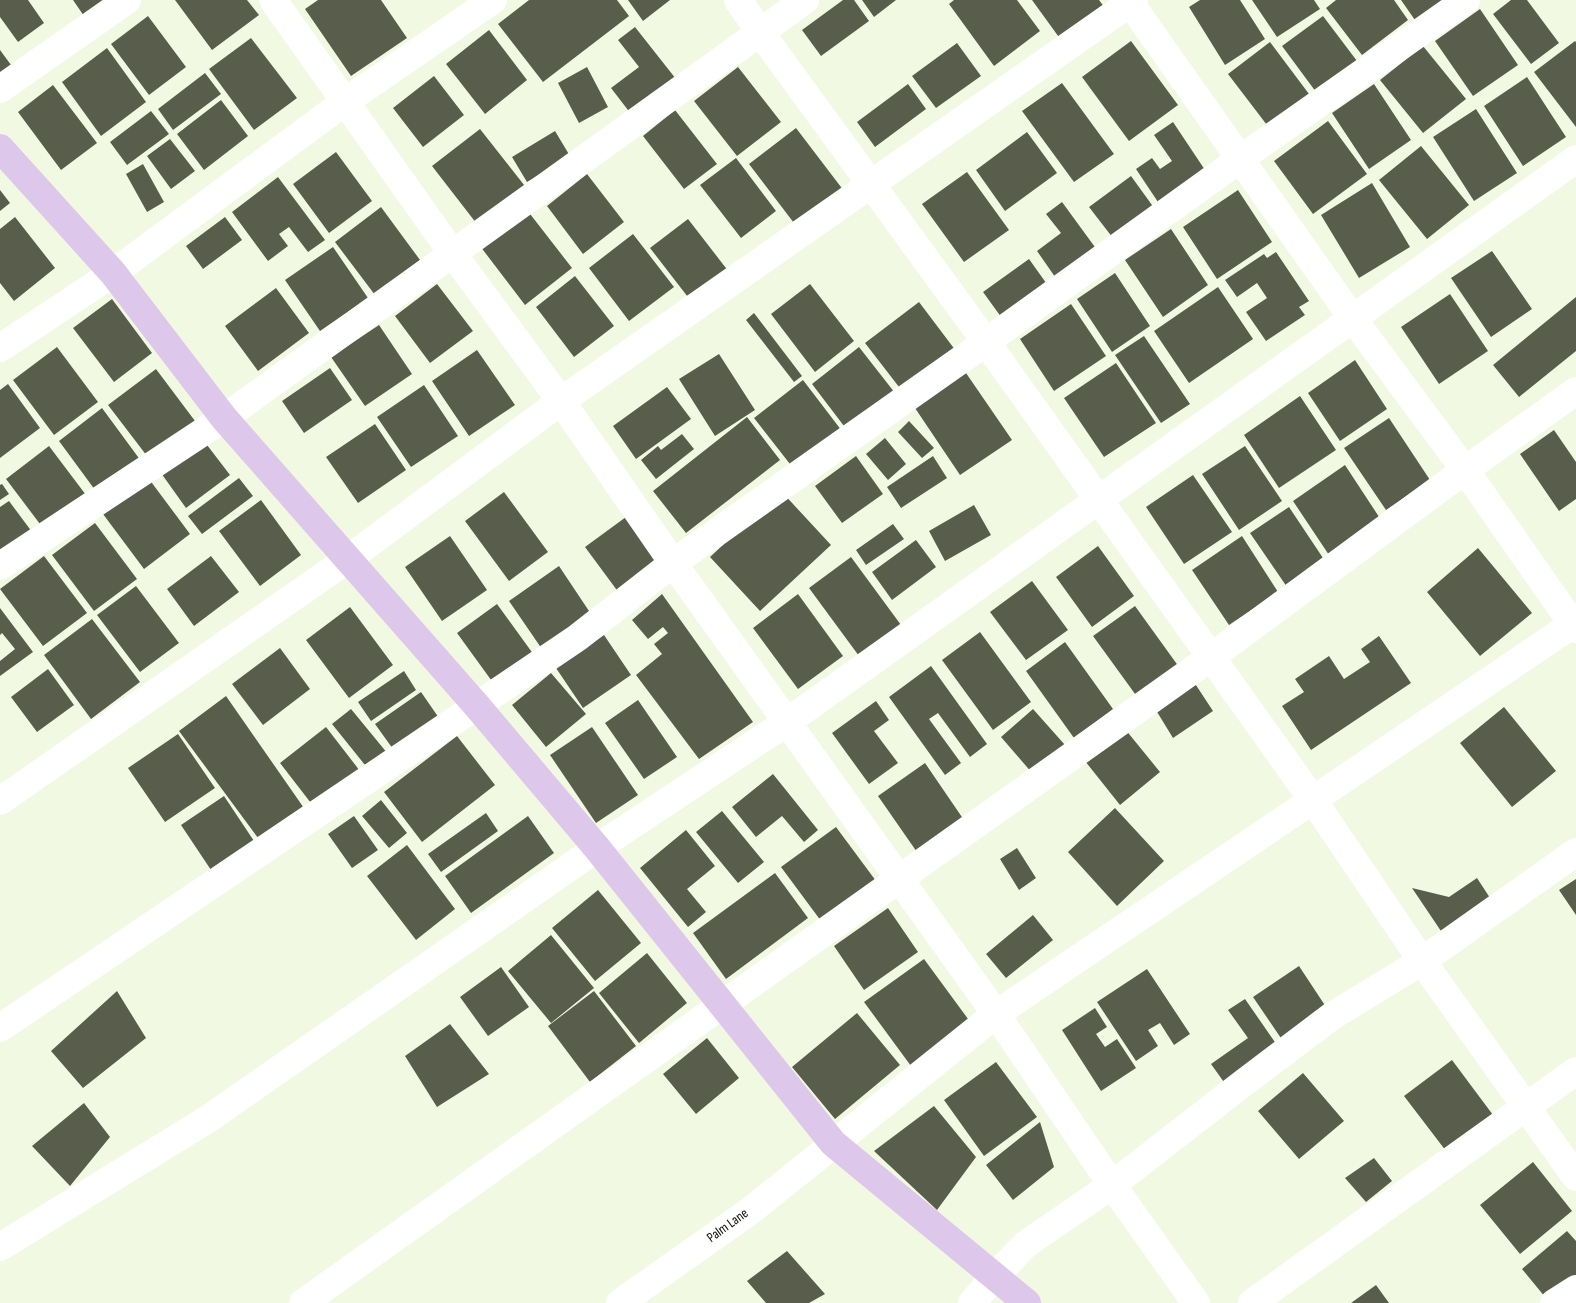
<!DOCTYPE html>
<html>
<head>
<meta charset="utf-8">
<style>
	body { margin:0 }
	canvas { display:block; background:#f2f9e3 }
</style>
</head>
<body>
<canvas width="1576" height="1303"></canvas>
<script>
const context = document.querySelector('canvas').getContext('2d');
context.lineJoin = 'round';
function paint(path, color) {
  context.fillStyle = color;
  context.fill(path, 'evenodd');
}
function toPath(rows) {
  const path = new Path2D();
  for (const r of rows) {
    path.moveTo(r[0], r[1]);
    for (let i = 2; i < r.length; i += 2) path.lineTo(r[i], r[i + 1]);
  }
  return path;
}
function stroke(path, color, width, dash) {
  context.strokeStyle = color;
  context.lineWidth = width;
  context.lineCap = dash ? 'butt' : 'round';
  context.setLineDash(dash || []);
  context.stroke(path);
}
function write(font, color, halo, rows, align = 'center') {
  context.font = font + ' "Sofia Sans Condensed",sans-serif';
  context.lineWidth = 5;
  context.setLineDash([]);
  context.textBaseline = 'middle';
  context.strokeStyle = halo;
  context.fillStyle = color;
  for (const [text, x, y, turn = 0] of rows) {
    context.save();
    context.translate(x, y);
    context.rotate((+turn || 0) * Math.PI / 180);
    context.textAlign = isNaN(turn) ? turn : align;
    if (halo) context.strokeText(text, 0, 0);
    context.fillText(text, 0, 0);
    context.restore();
  }
}
const building = toPath([
	[0,0,28,0,44,23,18,42,0,17],
	[73,0,105,0,84,16],
	[175,0,247,0,259,15,212,50],
	[318,0,381,0,407,38,351,76,305,9],
	[529,0,617,0,629,16,543,82,498,24],
	[628,0,670,0,643,21],
	[843,0,854,0,869,21,821,56,802,30],
	[862,0,896,0,874,17],
	[954,0,1017,0,1040,31,994,66,949,4],
	[1032,0,1099,0,1105,8,1061,40],
	[1200,0,1240,0,1265,39,1225,65,1189,7],
	[1252,0,1314,0,1320,9,1277,37],
	[1336,0,1394,0,1408,20,1362,55,1326,8],
	[1401,0,1449,0,1417,23],
	[1511,0,1527,0,1559,43,1531,64,1493,14],
	[1480,9,1518,65,1473,96,1435,41],
	[148,16,186,67,149,95,111,44],
	[1323,16,1357,61,1316,92,1282,46],
	[635,27,676,79,631,114,611,88,639,67,618,40],
	[489,30,527,80,485,114,446,64],
	[251,38,297,98,254,130,209,69],
	[1131,41,1178,105,1129,141,1082,77],
	[1575,41,1576,42,1576,127,1534,72],
	[1270,42,1312,98,1270,129,1228,74],
	[957,43,981,76,936,108,912,76],
	[1423,46,1466,99,1423,133,1380,80],
	[107,48,146,102,101,136,62,82],
	[0,50,14,69,0,79],
	[587,67,608,107,579,123,558,83],
	[738,67,781,122,737,156,694,101],
	[205,73,221,94,173,130,158,109],
	[434,76,464,115,423,147,393,108],
	[1527,77,1566,137,1523,166,1484,106],
	[1062,83,1114,154,1074,182,1022,111],
	[908,84,926,109,875,147,857,122],
	[1374,84,1411,140,1369,169,1332,113],
	[53,85,97,143,61,170,18,112],
	[221,100,248,136,204,170,177,134],
	[1476,109,1517,173,1474,201,1433,137],
	[675,110,717,164,684,189,643,136],
	[151,111,169,134,127,165,110,142],
	[1328,121,1367,174,1313,214,1274,161],
	[1173,122,1209,176,1162,208,1136,169,1152,158,1160,169,1172,161,1154,135],
	[796,128,844,191,797,227,749,164],
	[480,129,528,190,480,228,432,166],
	[555,131,570,156,527,182,512,157],
	[1027,132,1057,173,1005,211,976,170],
	[170,139,195,171,171,189,147,156],
	[1421,146,1469,205,1427,239,1379,180],
	[336,152,372,201,329,233,293,184],
	[736,158,776,211,741,238,700,185],
	[143,164,164,202,147,212,126,174],
	[967,172,1009,230,964,262,922,204],
	[587,174,624,222,583,254,547,206],
	[1131,176,1157,212,1116,242,1089,207],
	[278,177,325,240,308,252,289,227,279,234,288,246,268,261,232,212],
	[1372,183,1410,247,1359,278,1321,215],
	[0,190,10,203,0,211],
	[1238,190,1272,242,1217,279,1183,227],
	[1062,202,1100,254,1060,284,1037,251,1061,233,1046,214],
	[381,207,420,260,375,295,335,242],
	[527,210,572,268,525,305,480,246],
	[15,217,55,268,14,301,0,283,0,229],
	[225,217,242,240,203,269,186,246],
	[688,219,729,272,691,301,650,248],
	[1171,229,1208,285,1163,317,1125,260],
	[633,234,674,287,629,321,589,268],
	[333,247,368,298,320,331,285,280],
	[1492,251,1532,309,1491,337,1451,278],
	[1276,252,1309,301,1299,307,1305,315,1266,341,1246,312,1267,298,1257,283,1237,297,1225,280,1264,254,1267,258],
	[1029,259,1049,287,1004,321,983,292],
	[1115,273,1150,326,1112,352,1077,299],
	[575,276,614,326,574,357,536,307],
	[437,284,473,331,430,363,395,316],
	[810,284,854,341,815,372,771,314],
	[1218,287,1253,339,1189,383,1154,331],
	[276,288,309,333,258,371,225,326],
	[1450,294,1488,351,1439,384,1401,327],
	[1576,297,1576,351,1519,397,1493,365],
	[112,299,152,353,114,382,73,328],
	[919,302,959,355,906,396,865,343],
	[1071,304,1106,356,1054,391,1020,339],
	[754,313,802,376,794,382,746,320],
	[379,325,412,374,365,406,331,357],
	[1144,336,1190,404,1161,423,1115,355],
	[57,347,98,402,54,435,13,380],
	[859,347,895,393,847,430,812,384],
	[477,350,515,405,469,436,432,381],
	[719,354,755,410,715,436,679,379],
	[1355,360,1387,409,1340,441,1308,393],
	[1116,363,1156,423,1104,457,1064,398],
	[330,368,352,400,304,433,282,401],
	[156,369,195,421,147,456,108,405],
	[966,373,1012,440,960,475,915,408],
	[803,380,845,435,797,473,754,418],
	[8,384,40,428,0,458,0,390],
	[424,385,458,436,411,467,377,417],
	[667,387,691,419,636,459,613,426],
	[1300,396,1336,450,1279,488,1244,435],
	[102,408,141,461,98,494,59,441],
	[747,417,780,460,686,533,653,491],
	[1389,418,1430,480,1386,510,1344,448],
	[909,421,934,448,922,458,898,432],
	[375,424,406,470,358,503,326,457],
	[1554,430,1576,462,1576,499,1559,511,1520,454],
	[682,434,694,449,656,479,641,460,658,446,661,450],
	[885,438,906,464,888,480,866,454],
	[204,441,230,475,186,508,161,473],
	[49,446,89,499,46,532,6,479],
	[1245,446,1282,501,1239,530,1202,474],
	[856,456,883,494,842,523,815,486],
	[933,456,947,478,901,508,887,487],
	[1345,465,1385,526,1333,561,1293,501],
	[1193,475,1232,532,1184,564,1146,507],
	[239,478,253,496,202,534,188,516],
	[149,479,190,534,144,569,103,514],
	[2,484,9,494,0,500,0,485],
	[781,491,831,545,760,611,710,557],
	[504,492,548,552,509,581,465,521],
	[261,500,301,555,260,586,219,531],
	[9,501,41,544,0,575,0,507],
	[974,505,991,535,945,561,929,531],
	[1289,507,1325,561,1287,587,1250,533],
	[626,517,659,562,619,593,585,547],
	[95,523,137,579,94,611,52,555],
	[893,524,904,539,866,565,856,550],
	[450,536,487,590,442,621,405,567],
	[1242,536,1278,592,1229,625,1192,570],
	[916,540,936,567,892,600,872,572],
	[1098,546,1134,596,1092,627,1056,577],
	[1478,548,1532,613,1480,656,1427,592],
	[44,556,87,613,43,646,0,589],
	[211,556,239,592,194,626,167,589],
	[851,557,901,625,859,656,809,588],
	[559,566,593,617,544,652,509,601],
	[1032,581,1068,630,1026,660,990,612],
	[136,586,179,643,140,672,97,615],
	[662,594,753,722,699,759,636,675,662,654,654,644,668,633,663,627,648,639,632,620],
	[798,594,843,656,798,689,753,628],
	[497,604,534,655,494,684,457,633],
	[1135,606,1179,667,1138,698,1093,636],
	[350,607,393,665,349,698,306,640],
	[0,608,33,652,0,676,0,661,15,649,2,633,0,635],
	[92,619,140,682,91,719,44,655],
	[980,632,1031,702,993,730,942,660],
	[604,635,631,675,583,708,556,668],
	[1379,636,1411,683,1311,750,1282,706,1304,692,1295,679,1329,656,1344,679,1370,662,1361,649],
	[1065,642,1113,709,1074,738,1026,671],
	[280,648,310,689,263,725,232,684],
	[931,666,987,744,970,757,938,713,929,719,961,763,945,775,889,697],
	[48,669,74,705,37,732,11,697],
	[404,671,416,690,371,721,358,702],
	[551,673,586,714,546,747,512,705],
	[1190,676,1213,711,1173,738,1151,702],
	[421,692,439,718,393,749,375,724],
	[226,696,306,811,261,842,179,731],
	[638,700,677,757,644,779,605,723],
	[876,701,889,720,874,731,898,763,869,784,832,733],
	[1504,707,1556,771,1512,807,1460,743],
	[351,709,388,754,369,770,332,724],
	[1033,709,1065,745,1033,774,1001,737],
	[326,727,360,771,314,807,280,763],
	[592,727,638,795,596,823,550,755],
	[1125,729,1160,772,1120,805,1085,761],
	[178,734,215,788,165,822,128,768],
	[457,736,495,785,422,842,384,792],
	[925,763,966,823,919,855,878,796],
	[773,774,818,830,804,842,782,816,756,837,732,807],
	[224,796,256,844,213,873,181,825],
	[381,800,407,833,389,848,362,816],
	[1115,808,1164,861,1117,906,1068,852],
	[722,811,764,862,738,883,696,832],
	[486,813,498,831,441,872,428,854],
	[354,816,378,850,352,868,328,834],
	[528,816,554,853,471,913,445,876],
	[836,827,879,885,824,925,781,867],
	[686,830,715,866,687,889,706,912,688,927,640,868],
	[407,845,455,909,416,940,367,876],
	[1017,848,1036,878,1019,890,1000,859],
	[775,873,808,918,726,979,693,933],
	[1477,878,1494,904,1445,937,1412,888,1449,897],
	[1576,879,1576,915,1559,890],
	[598,890,641,943,595,981,552,928],
	[888,908,918,952,864,990,834,946],
	[1033,915,1053,940,1006,978,986,954],
	[551,935,594,988,551,1023,508,971],
	[647,953,687,1003,639,1043,599,993],
	[924,959,971,1023,911,1066,864,1002],
	[1299,966,1332,1016,1287,1047,1253,997],
	[501,967,529,1007,488,1036,460,997],
	[1147,969,1190,1034,1174,1045,1160,1023,1148,1030,1158,1046,1136,1061,1097,1002],
	[117,991,146,1038,83,1088,51,1051],
	[594,991,636,1046,590,1082,548,1026],
	[1245,999,1279,1048,1226,1085,1211,1064,1248,1038,1228,1010],
	[1095,1008,1107,1027,1096,1034,1105,1047,1117,1039,1136,1068,1101,1091,1062,1030],
	[857,1013,900,1065,835,1119,792,1067],
	[450,1024,489,1074,437,1107,405,1056],
	[707,1038,739,1078,696,1114,663,1074],
	[1452,1060,1493,1115,1446,1151,1404,1096],
	[996,1062,1037,1117,984,1156,944,1100],
	[1303,1073,1344,1121,1299,1159,1258,1111],
	[84,1103,110,1137,70,1186,32,1146],
	[934,1106,976,1157,937,1210,874,1151],
	[1040,1122,1054,1167,1013,1200,986,1165],
	[1374,1158,1392,1181,1366,1202,1345,1178],
	[1533,1162,1572,1211,1520,1254,1480,1205],
	[1567,1231,1576,1241,1576,1284,1550,1303,1522,1269],
	[787,1251,825,1294,809,1303,766,1303,747,1281],
	[1376,1285,1389,1303,1351,1303]
]);
const minor = toPath([
	[273,0,453,254,561,401,673,563,996,1014,1112,1185,1196,1303],
	[738,0,760,32,986,342,1211,657,1313,800,1422,961,1576,1177],
	[1128,0,1353,319,1465,470,1576,629],
	[0,89,127,0],
	[0,348,113,273,346,101,493,0],
	[0,566,224,418,805,0],
	[0,801,348,559,561,401,1134,0],
	[0,1028,577,638,673,563,986,342,1240,159,1466,0],
	[0,1247,208,1119,597,848,787,722,1576,159],
	[303,1303,1211,657,1465,470,1576,391],
	[620,1303,750,1211,996,1014,1576,622],
	[972,1303,994,1277,1026,1244,1112,1185,1242,1084,1332,1016,1422,961,1576,852],
	[1252,1303,1576,1071],
	[1554,1303,1576,1289]
]);
const major = toPath([
	[0,148,113,273,224,418,477,706,597,848,833,1143,1027,1303]
]);
const streetNames = [
	["Palm Lane",728,1226,-36]
];
paint(building, '#585e4b');
stroke(minor, '#fff', 28);
stroke(major, '#ddc7ea', 28);
write('14px', '#0d0f08', '#fff', streetNames);
</script>
</body>
</html>
